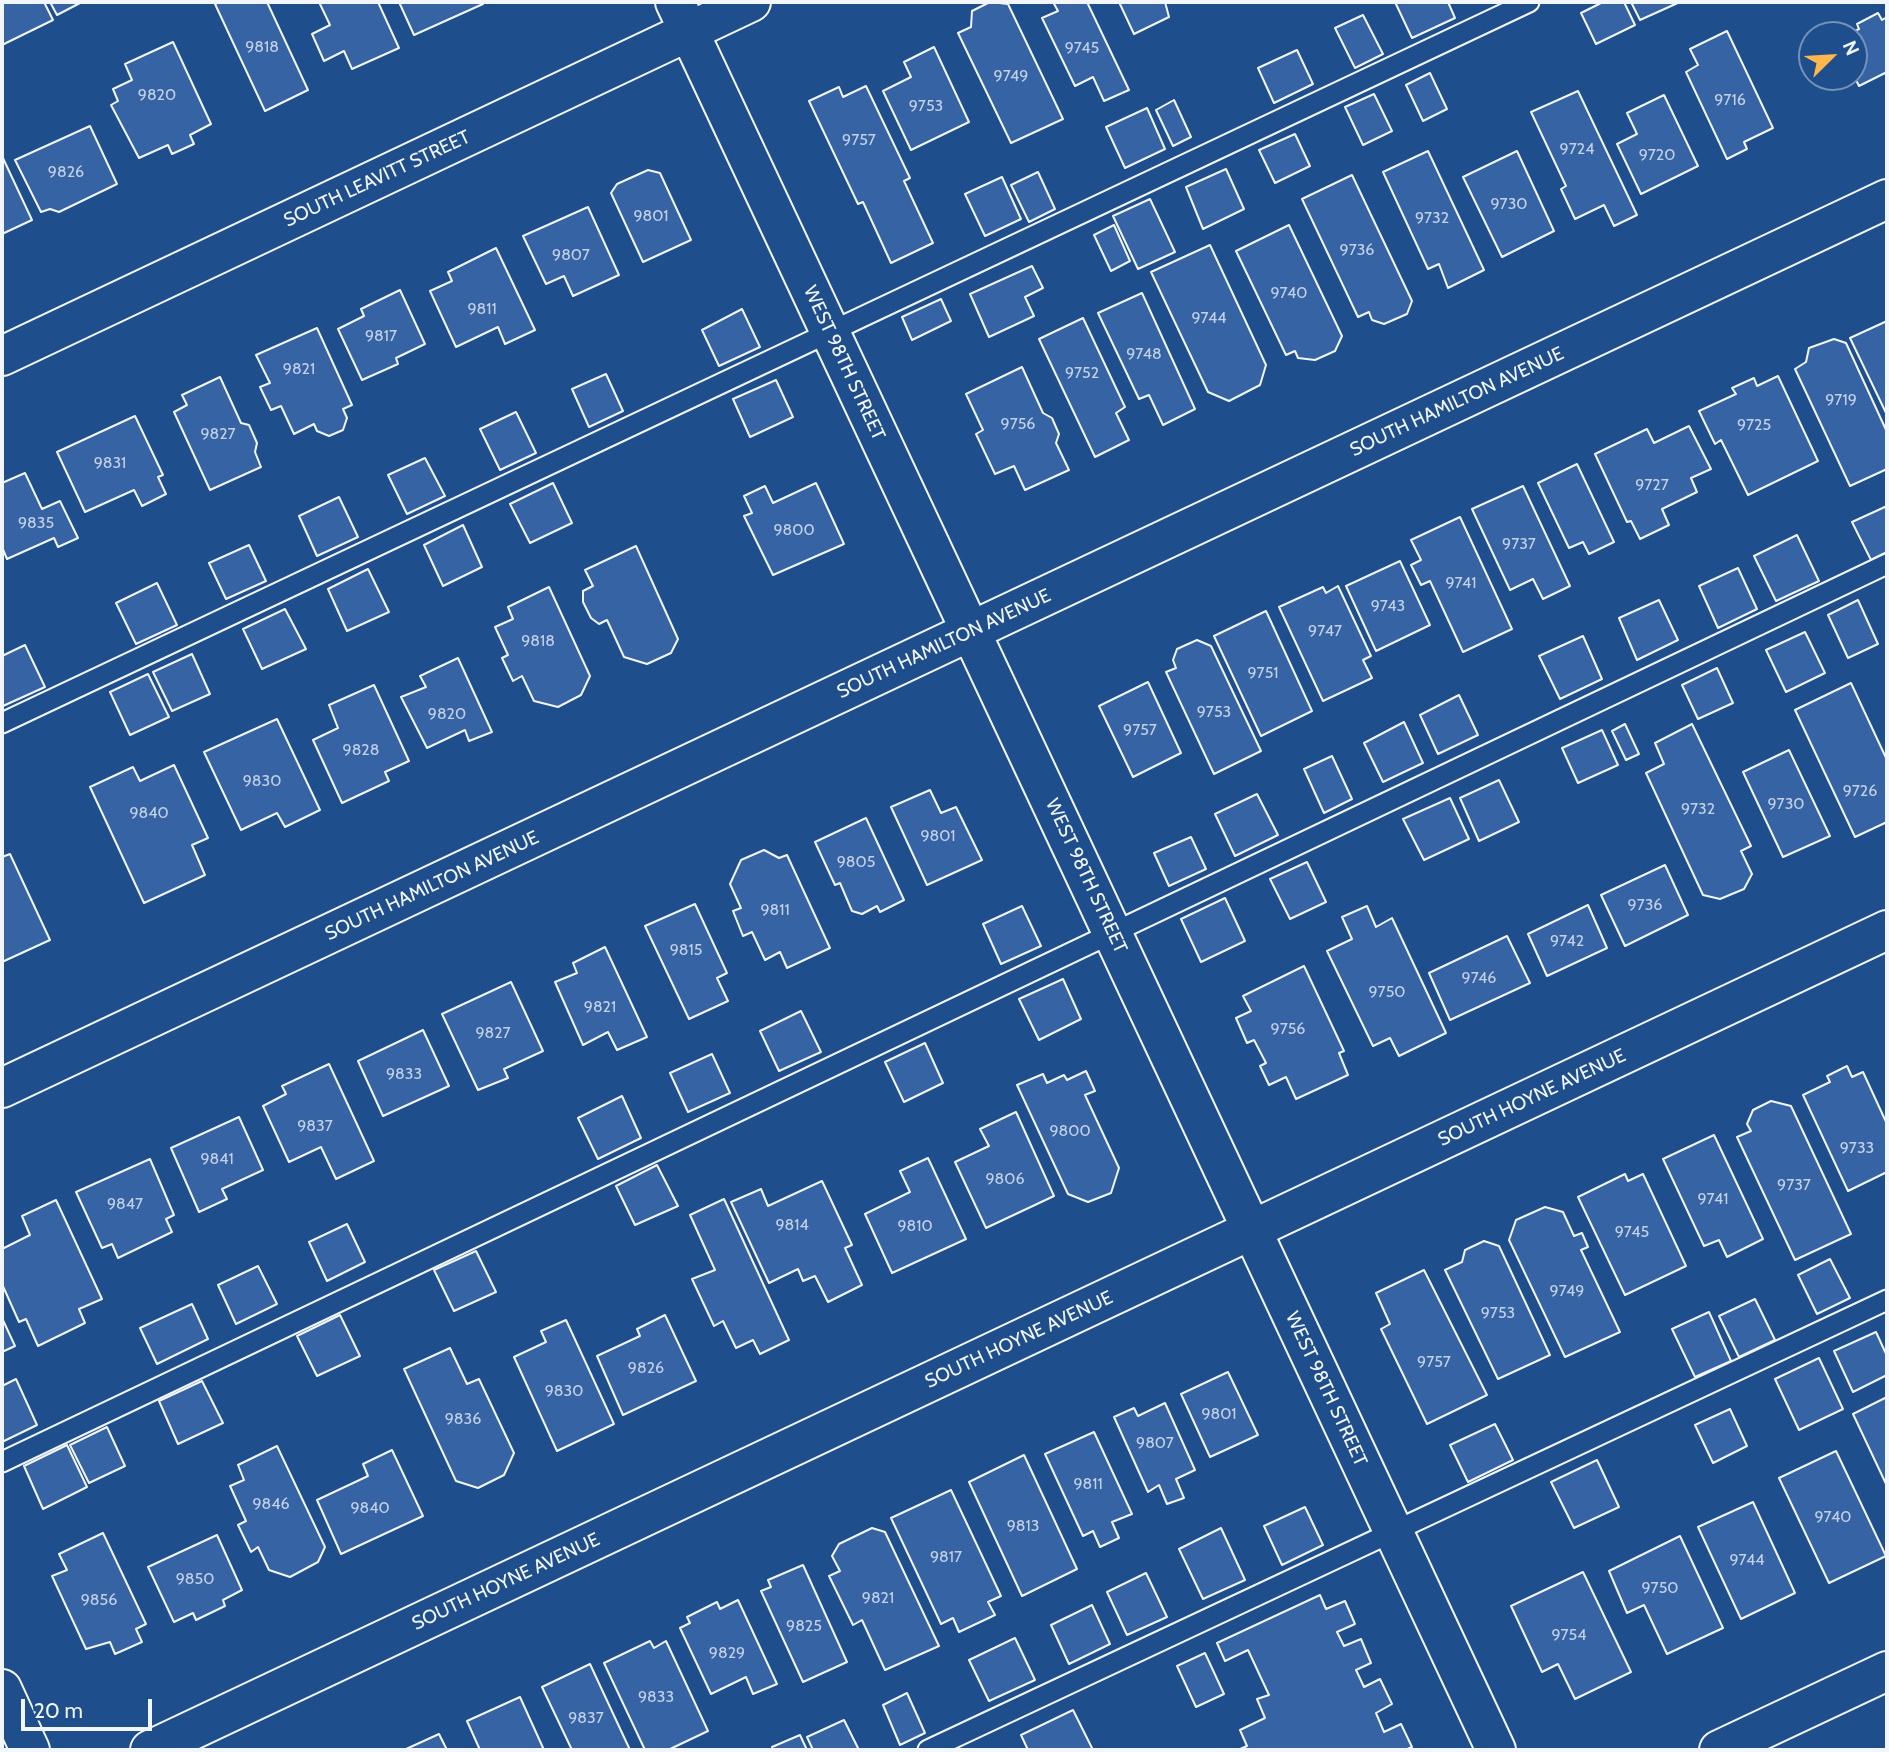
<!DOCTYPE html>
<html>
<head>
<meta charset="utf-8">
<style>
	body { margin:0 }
	#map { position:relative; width:1889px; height:1752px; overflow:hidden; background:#1f4e8c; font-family:Cabin,sans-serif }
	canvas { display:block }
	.frame { position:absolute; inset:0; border:4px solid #f2f6ff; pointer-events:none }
	.north { position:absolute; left:1798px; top:21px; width:70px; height:70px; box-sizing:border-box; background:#1f4e8c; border:2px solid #7391ba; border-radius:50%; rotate:66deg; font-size:19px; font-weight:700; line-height:28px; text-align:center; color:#f2f6ff }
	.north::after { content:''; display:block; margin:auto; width:24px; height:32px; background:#ffb74d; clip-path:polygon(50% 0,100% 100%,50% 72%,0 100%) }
	.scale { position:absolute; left:21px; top:1699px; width:131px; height:32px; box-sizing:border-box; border:4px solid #f2f6ff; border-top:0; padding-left:9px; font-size:21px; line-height:24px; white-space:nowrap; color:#f2f6ff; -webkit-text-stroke:5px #1f4e8c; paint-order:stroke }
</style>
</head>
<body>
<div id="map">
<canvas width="1889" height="1752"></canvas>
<div class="frame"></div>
<div class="north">N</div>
<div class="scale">20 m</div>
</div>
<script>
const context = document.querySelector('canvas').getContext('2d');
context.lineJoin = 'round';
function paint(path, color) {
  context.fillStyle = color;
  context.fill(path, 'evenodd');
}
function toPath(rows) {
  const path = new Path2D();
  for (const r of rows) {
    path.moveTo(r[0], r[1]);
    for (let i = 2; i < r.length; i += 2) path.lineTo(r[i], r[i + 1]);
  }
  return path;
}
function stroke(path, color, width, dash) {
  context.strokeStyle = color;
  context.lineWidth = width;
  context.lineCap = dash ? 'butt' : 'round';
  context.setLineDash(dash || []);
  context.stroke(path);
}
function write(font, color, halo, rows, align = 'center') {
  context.font = font + ' Cabin,sans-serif';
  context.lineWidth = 5;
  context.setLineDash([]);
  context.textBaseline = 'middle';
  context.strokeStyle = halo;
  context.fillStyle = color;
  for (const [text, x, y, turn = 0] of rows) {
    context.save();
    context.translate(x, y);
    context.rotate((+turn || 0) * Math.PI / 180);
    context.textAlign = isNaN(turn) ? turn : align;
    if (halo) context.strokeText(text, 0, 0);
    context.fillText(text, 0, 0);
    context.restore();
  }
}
const building = toPath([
	[2,2,44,2,53,20,2,45,2,2],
	[50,2,82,2,57,15,50,2],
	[220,2,267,2,308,90,265,111,215,4,220,2],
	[319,2,378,2,399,48,352,69,344,51,324,61,312,34,330,25,319,2],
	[399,2,482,2,483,4,414,35,399,2],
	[990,2,1008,4,1063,119,1011,143,958,33,971,27,972,11,990,2],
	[1053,2,1087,2,1129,90,1104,101,1093,77,1075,86,1042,18,1058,11,1053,2],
	[1119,2,1165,2,1169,17,1134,34,1119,2],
	[1395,2,1448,2,1455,18,1412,38,1395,2],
	[1603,2,1624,2,1635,25,1596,44,1581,13,1603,2],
	[1631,2,1680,2,1640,20,1631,2],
	[1878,13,1882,20,1887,17,1887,72,1859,86,1854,76,1854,35,1847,35,1859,29,1857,24,1878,13],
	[1363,15,1383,54,1355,68,1335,28,1363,15],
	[1727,31,1773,128,1744,142,1747,149,1727,159,1686,72,1698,65,1690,49,1727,31],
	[173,42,211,124,190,135,194,144,172,154,168,145,139,158,111,105,118,101,113,89,132,80,125,64,173,42],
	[934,47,969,122,911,150,883,91,911,77,904,62,934,47],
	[1297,50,1313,84,1274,103,1258,68,1297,50],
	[1430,73,1447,109,1423,121,1406,85,1430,73],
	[866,86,910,178,904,181,933,243,891,263,863,202,858,204,809,101,839,87,843,97,866,86],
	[1578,91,1637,215,1614,226,1604,205,1575,219,1561,189,1566,186,1531,112,1578,91],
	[1374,94,1392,131,1363,145,1345,107,1374,94],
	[1664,95,1698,166,1641,194,1617,144,1637,134,1627,113,1664,95],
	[1174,100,1191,137,1173,146,1156,110,1174,100],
	[1147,108,1165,149,1125,168,1106,127,1147,108],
	[90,126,117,184,59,212,50,209,41,212,15,160,90,126],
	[1295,134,1310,166,1275,183,1259,150,1295,134],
	[1428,151,1484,270,1448,288,1439,264,1428,269,1383,172,1428,151],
	[1517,151,1554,231,1502,257,1463,177,1517,151],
	[2,156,32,220,2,234,2,156],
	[1226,169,1244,209,1203,229,1186,187,1226,169],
	[648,170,660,173,691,240,643,262,611,193,617,184,648,170],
	[1038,172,1055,209,1029,222,1011,185,1038,172],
	[1352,175,1412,301,1407,314,1384,324,1372,320,1369,312,1358,317,1302,199,1352,175],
	[1002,177,1021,219,985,236,965,194,1002,177],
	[1150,199,1175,252,1138,269,1113,216,1150,199],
	[588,207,619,275,573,296,564,276,546,284,523,236,588,207],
	[1114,225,1130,261,1111,271,1094,235,1114,225],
	[1289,225,1342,336,1335,351,1315,360,1298,358,1295,351,1286,355,1236,251,1289,225],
	[1210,245,1266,365,1260,385,1229,401,1208,392,1151,272,1210,245],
	[496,248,535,330,505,344,498,327,456,347,430,291,452,281,448,272,496,248],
	[1032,266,1043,288,1025,297,1034,316,989,337,970,294,1032,266],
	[400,290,425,344,396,358,398,364,362,380,338,329,364,316,361,309,400,290],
	[1142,293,1195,409,1163,425,1149,395,1139,399,1098,313,1142,293],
	[941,299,951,321,912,340,902,317,941,299],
	[742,309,760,347,719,366,702,330,742,309],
	[1083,318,1125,407,1116,413,1129,440,1095,457,1039,339,1083,318],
	[1887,321,1887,415,1850,338,1887,321],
	[317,328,352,405,343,409,347,418,343,430,329,436,317,431,314,424,294,434,281,406,271,410,260,387,270,383,256,355,317,328],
	[1834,339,1846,343,1887,432,1887,469,1850,486,1795,369,1806,362,1809,348,1834,339],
	[1022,367,1043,413,1052,418,1059,434,1056,443,1069,470,1025,490,1014,466,995,474,976,434,983,430,966,394,1022,367],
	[606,374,623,411,589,427,572,389,606,374],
	[1778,376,1818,461,1748,495,1721,440,1715,444,1699,411,1736,394,1732,388,1754,378,1757,386,1778,376],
	[220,377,241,423,249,425,257,443,255,452,261,467,210,490,174,412,187,405,182,395,220,377],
	[776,380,793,417,750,437,733,399,776,380],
	[516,412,536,453,500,470,480,429,516,412],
	[135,416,163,475,158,477,166,494,142,506,134,490,85,512,57,452,135,416],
	[1689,426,1711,469,1691,478,1697,492,1662,509,1669,525,1640,539,1631,521,1627,522,1595,454,1647,429,1654,443,1689,426],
	[425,458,445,496,407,514,388,475,425,458],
	[1577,464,1614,542,1589,554,1583,542,1569,548,1538,483,1577,464],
	[25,473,42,509,60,501,78,538,58,547,54,538,7,559,2,547,2,483,25,473],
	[553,483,572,523,530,543,510,504,553,483],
	[816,483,844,544,773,575,744,516,752,513,744,496,765,486,773,503,816,483],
	[1523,486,1570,586,1543,599,1533,579,1510,590,1472,509,1523,486],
	[339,497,358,537,317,556,299,516,339,497],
	[1887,506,1887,552,1871,560,1852,522,1887,506],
	[1460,517,1512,629,1463,652,1430,581,1421,585,1411,565,1421,560,1411,540,1460,517],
	[463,525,482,567,443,586,424,545,463,525],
	[1797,535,1819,581,1776,601,1754,556,1797,535],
	[249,545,266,581,226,599,209,563,249,545],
	[636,546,678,639,671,653,647,664,624,657,607,620,599,624,591,618,583,602,583,591,593,586,585,570,636,546],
	[1400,561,1430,625,1376,651,1346,586,1400,561],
	[1738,568,1757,609,1718,628,1699,586,1738,568],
	[368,569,389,612,347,631,328,589,368,569],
	[157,583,177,625,136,644,116,603,157,583],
	[1338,586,1371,656,1363,660,1372,678,1323,701,1279,607,1323,587,1326,593,1338,586],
	[549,587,590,676,581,695,558,707,534,701,522,676,513,681,502,658,508,655,495,627,513,619,508,607,549,587],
	[1659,600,1678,640,1637,660,1619,618,1659,600],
	[1858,600,1878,644,1848,658,1828,615,1858,600],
	[285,609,306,649,262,669,243,629,285,609],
	[1266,611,1312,711,1261,736,1214,636,1266,611],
	[1805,632,1825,673,1786,692,1766,650,1805,632],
	[1583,636,1602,679,1560,699,1539,656,1583,636],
	[1197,640,1211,646,1261,751,1214,774,1166,672,1176,668,1173,660,1177,649,1197,640],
	[25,645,45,687,3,706,2,656,25,645],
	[192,654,210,694,172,711,153,672,192,654],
	[458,658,492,732,469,741,465,730,427,748,401,697,426,687,420,676,458,658],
	[1717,668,1733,703,1698,719,1682,685,1717,668],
	[148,674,169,717,130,735,110,692,148,674],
	[1148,682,1181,753,1133,777,1099,706,1148,682],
	[1851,683,1887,760,1887,822,1855,837,1795,710,1851,683],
	[374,685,409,761,385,772,389,781,342,803,313,740,338,728,329,705,374,685],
	[1459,695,1478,735,1438,754,1420,715,1459,695],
	[277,719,320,810,285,827,277,813,241,830,204,752,277,719],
	[1404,722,1423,763,1383,782,1364,743,1404,722],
	[1625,724,1639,754,1626,760,1612,731,1625,724],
	[1692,724,1751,846,1741,851,1752,874,1744,889,1720,899,1703,895,1646,773,1664,764,1655,743,1692,724],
	[1602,730,1618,765,1578,783,1562,748,1602,730],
	[1789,750,1830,836,1783,857,1743,772,1789,750],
	[1332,756,1352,799,1324,813,1304,769,1332,756],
	[174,765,208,838,192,845,205,875,144,903,90,787,133,767,140,781,174,765],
	[1499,780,1519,822,1479,841,1460,798,1499,780],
	[930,790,941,813,956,807,982,860,927,885,891,807,930,790],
	[1257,794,1278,835,1235,856,1215,814,1257,794],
	[1450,798,1469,839,1424,860,1403,819,1450,798],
	[866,818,904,900,880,912,877,906,862,914,852,911,840,883,835,885,815,842,866,818],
	[1191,837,1206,869,1169,886,1154,853,1191,837],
	[764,850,779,858,787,855,830,948,787,968,780,952,765,960,752,932,743,936,733,911,741,908,730,884,741,860,764,850],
	[10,854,50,940,2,962,2,857,10,854],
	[1307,862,1326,902,1290,919,1270,879,1307,862],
	[1665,865,1688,915,1625,946,1601,895,1665,865],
	[1225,898,1245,941,1201,962,1181,919,1225,898],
	[695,904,727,973,717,978,728,1001,689,1019,645,926,695,904],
	[1588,905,1607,948,1547,976,1528,934,1588,905],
	[1022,906,1041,946,1001,964,983,924,1022,906],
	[1367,906,1376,927,1392,918,1446,1033,1399,1056,1390,1038,1373,1046,1327,951,1352,939,1342,917,1367,906],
	[1507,936,1530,983,1450,1020,1429,973,1507,936],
	[605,947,647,1037,617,1050,608,1032,583,1045,555,982,577,973,573,963,605,947],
	[1304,966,1344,1051,1339,1053,1348,1075,1296,1099,1286,1077,1269,1085,1260,1066,1266,1063,1254,1040,1247,1043,1236,1018,1251,1011,1243,996,1304,966],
	[1063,979,1081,1019,1039,1040,1019,999,1063,979],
	[511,982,543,1051,504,1069,508,1078,478,1090,442,1014,511,982],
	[801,1011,821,1052,779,1071,760,1031,801,1011],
	[423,1030,449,1086,383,1116,358,1061,423,1030],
	[925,1043,943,1083,904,1102,885,1062,925,1043],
	[712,1054,730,1093,688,1112,670,1073,712,1054],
	[329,1064,374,1161,336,1179,321,1147,289,1162,263,1106,286,1094,282,1086,329,1064],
	[1847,1066,1852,1077,1863,1072,1887,1124,1887,1172,1848,1191,1803,1095,1830,1082,1827,1076,1847,1066],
	[1086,1071,1095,1091,1085,1095,1119,1168,1111,1193,1088,1202,1068,1194,1017,1085,1043,1074,1047,1083,1064,1075,1067,1080,1086,1071],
	[622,1096,641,1138,598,1159,578,1118,622,1096],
	[1771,1101,1791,1106,1851,1234,1795,1260,1737,1137,1751,1131,1747,1124,1753,1110,1771,1101],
	[1016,1112,1054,1196,986,1228,955,1162,989,1146,980,1129,1016,1112],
	[239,1117,263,1170,222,1189,227,1199,199,1212,171,1148,239,1117],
	[1714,1135,1763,1239,1727,1257,1719,1240,1704,1246,1663,1159,1714,1135],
	[928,1158,966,1239,892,1273,865,1214,910,1192,900,1171,928,1158],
	[150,1159,174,1215,166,1219,172,1232,118,1258,112,1244,102,1248,76,1192,150,1159],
	[657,1165,678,1206,635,1225,616,1186,657,1165],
	[1625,1174,1628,1181,1643,1174,1686,1266,1625,1295,1578,1197,1625,1174],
	[822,1181,852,1245,845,1248,862,1285,828,1302,815,1276,803,1281,798,1269,769,1283,731,1202,761,1189,768,1206,822,1181],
	[724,1199,789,1340,760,1354,753,1340,736,1348,723,1321,714,1326,692,1279,715,1270,690,1215,724,1199],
	[56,1200,102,1299,79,1309,85,1323,38,1346,26,1319,19,1322,2,1284,2,1249,30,1235,22,1216,56,1200],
	[1545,1207,1563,1212,1574,1236,1582,1233,1588,1247,1581,1250,1620,1332,1565,1357,1509,1240,1516,1220,1545,1207],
	[347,1224,365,1262,327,1281,309,1242,347,1224],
	[1484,1241,1499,1246,1550,1355,1498,1379,1445,1270,1462,1262,1465,1250,1484,1241],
	[476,1251,496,1292,454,1311,434,1270,476,1251],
	[1830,1259,1850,1298,1817,1314,1798,1275,1830,1259],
	[258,1266,277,1304,236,1324,218,1285,258,1266],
	[1424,1270,1487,1395,1427,1424,1381,1329,1390,1324,1376,1293,1424,1270],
	[1755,1299,1775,1340,1739,1357,1719,1316,1755,1299],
	[192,1304,208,1339,157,1364,140,1328,192,1304],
	[1709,1312,1731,1361,1695,1377,1672,1329,1709,1312],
	[340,1315,360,1356,317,1376,297,1336,340,1315],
	[665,1315,696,1381,623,1415,597,1356,640,1336,637,1329,665,1315],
	[2,1318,15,1346,2,1352,2,1318],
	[566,1320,614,1424,557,1451,514,1357,546,1342,541,1331,566,1320],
	[1876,1332,1887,1356,1887,1375,1853,1392,1834,1351,1876,1332],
	[450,1348,467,1384,479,1379,514,1453,504,1475,478,1488,456,1481,404,1369,450,1348],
	[1819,1358,1843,1409,1799,1430,1775,1379,1819,1358],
	[1228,1372,1258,1435,1210,1457,1181,1394,1228,1372],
	[16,1379,37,1425,2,1442,2,1386,16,1379],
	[202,1381,223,1423,178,1444,159,1401,202,1381],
	[1887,1397,1887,1486,1853,1414,1887,1397],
	[1165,1403,1195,1470,1176,1479,1184,1498,1167,1504,1159,1485,1148,1492,1114,1417,1134,1408,1138,1416,1165,1403],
	[1730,1409,1747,1446,1713,1463,1695,1425,1730,1409],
	[1495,1424,1513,1460,1468,1482,1450,1445,1495,1424],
	[107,1427,125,1466,89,1483,70,1445,107,1427],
	[1094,1432,1132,1514,1112,1522,1119,1538,1100,1547,1093,1531,1083,1536,1045,1454,1094,1432],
	[67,1445,87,1487,43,1509,24,1466,67,1445],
	[277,1446,325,1547,318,1562,290,1577,269,1570,258,1547,251,1552,238,1525,246,1521,230,1486,244,1480,238,1465,277,1446],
	[392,1450,423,1516,341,1554,317,1500,368,1476,363,1464,392,1450],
	[1836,1451,1886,1556,1829,1583,1779,1478,1836,1451],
	[1024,1455,1077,1569,1022,1596,969,1482,1024,1455],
	[1597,1460,1619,1507,1574,1528,1551,1482,1597,1460],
	[951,1490,1001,1596,988,1602,995,1615,959,1632,953,1618,941,1624,891,1518,951,1490],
	[1753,1502,1795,1593,1741,1619,1698,1527,1753,1502],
	[1305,1507,1323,1545,1282,1565,1264,1526,1305,1507],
	[872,1528,885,1532,939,1646,885,1670,862,1620,853,1625,829,1576,840,1571,832,1556,839,1544,872,1528],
	[1221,1528,1245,1580,1203,1599,1179,1549,1221,1528],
	[103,1533,146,1624,136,1629,142,1642,115,1654,110,1642,86,1649,52,1576,67,1570,59,1554,103,1533],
	[217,1535,242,1590,223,1600,225,1606,196,1620,193,1613,174,1622,148,1567,217,1535],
	[1680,1536,1723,1628,1667,1654,1644,1605,1627,1613,1609,1571,1680,1536],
	[803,1565,847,1662,803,1682,761,1591,771,1587,768,1580,803,1565],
	[1583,1572,1631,1672,1575,1699,1558,1664,1542,1672,1511,1606,1583,1572],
	[1146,1573,1167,1617,1127,1635,1107,1592,1146,1573],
	[1320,1595,1326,1609,1345,1601,1355,1624,1337,1632,1344,1646,1361,1639,1371,1663,1356,1670,1364,1687,1380,1679,1392,1704,1376,1713,1384,1732,1401,1724,1412,1747,1405,1750,1238,1750,1247,1746,1240,1730,1265,1718,1257,1699,1269,1695,1248,1650,1225,1661,1217,1643,1320,1595],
	[738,1600,777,1684,753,1694,746,1677,711,1694,680,1628,690,1623,687,1617,717,1602,720,1609,738,1600],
	[1092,1605,1110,1644,1069,1664,1051,1625,1092,1605],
	[1015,1638,1035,1680,989,1701,969,1660,1015,1638],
	[650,1641,654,1648,666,1641,708,1731,668,1750,645,1750,604,1663,650,1641],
	[1205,1653,1224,1694,1196,1707,1177,1666,1205,1653],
	[590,1664,630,1750,572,1750,542,1687,590,1664],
	[907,1693,925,1733,900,1745,883,1705,907,1693],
	[520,1697,544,1750,480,1750,467,1721,520,1697],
	[1073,1710,1093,1750,1028,1750,1021,1735,1073,1710],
	[844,1720,859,1750,813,1750,807,1737,844,1720],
	[439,1734,447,1750,404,1750,439,1734],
	[800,1735,807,1750,773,1750,772,1747,800,1735]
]);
const lane = toPath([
	[2,723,1529,2],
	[2,1462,1887,564],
	[928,1750,1887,1300]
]);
const street = toPath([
	[675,2,1496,1750],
	[2,356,751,2],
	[2,1088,1887,199],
	[150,1750,1887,930],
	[1719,1750,1887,1671]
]);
const secondary = toPath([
	[2,1689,30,1750]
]);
const numberNames = [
	["9818",262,47],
	["9745",1082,48],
	["9749",1011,76],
	["9820",157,95],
	["9716",1730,100],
	["9753",926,106],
	["9757",859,140],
	["9724",1577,149],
	["9720",1657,155],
	["9826",66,172],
	["9730",1509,204],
	["9801",651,216],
	["9732",1432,218],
	["9736",1357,250],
	["9807",571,255],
	["9740",1289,293],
	["9811",482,309],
	["9744",1209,318],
	["9817",381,336],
	["9748",1144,354],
	["9821",299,369],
	["9752",1082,373],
	["9719",1841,400],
	["9756",1018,424],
	["9725",1754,425],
	["9827",218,434],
	["9831",110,463],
	["9727",1652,485],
	["9835",36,523],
	["9800",794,530],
	["9737",1519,544],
	["9741",1461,583],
	["9743",1388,606],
	["9747",1325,631],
	["9818",538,641],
	["9751",1263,673],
	["9753",1214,712],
	["9820",447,714],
	["9757",1140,730],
	["9828",361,750],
	["9830",262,781],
	["9726",1860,791],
	["9730",1786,804],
	["9732",1698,809],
	["9840",149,813],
	["9801",938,836],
	["9805",856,862],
	["9736",1645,905],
	["9811",775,910],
	["9742",1567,941],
	["9815",686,950],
	["9746",1479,978],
	["9750",1387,992],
	["9821",600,1007],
	["9756",1288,1029],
	["9827",493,1033],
	["9833",404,1074],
	["9837",315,1126],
	["9800",1070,1131],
	["9733",1857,1148],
	["9841",217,1159],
	["9806",1005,1179],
	["9737",1794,1185],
	["9741",1713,1199],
	["9847",125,1204],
	["9814",792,1225],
	["9810",915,1226],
	["9745",1632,1232],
	["9749",1567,1291],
	["9753",1498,1313],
	["9757",1434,1362],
	["9826",646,1368],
	["9830",564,1391],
	["9801",1219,1414],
	["9836",463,1419],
	["9807",1155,1443],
	["9811",1088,1484],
	["9846",271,1504],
	["9840",370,1508],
	["9740",1833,1517],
	["9813",1023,1526],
	["9817",946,1557],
	["9744",1747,1560],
	["9850",195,1579],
	["9750",1660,1588],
	["9821",878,1598],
	["9856",99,1600],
	["9825",804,1626],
	["9754",1569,1635],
	["9829",727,1653],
	["9833",656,1697],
	["9837",586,1718]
];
const streetNames = [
	["SOUTH LEAVITT STREET",377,179,-25],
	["WEST 98TH STREET",844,363,65],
	["SOUTH HAMILTON AVENUE",1457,402,-25],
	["SOUTH HAMILTON AVENUE",944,644,-25],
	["WEST 98TH STREET",1086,876,65],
	["SOUTH HAMILTON AVENUE",432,886,-25],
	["SOUTH HOYNE AVENUE",1532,1098,-25],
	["SOUTH HOYNE AVENUE",1019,1340,-25],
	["WEST 98TH STREET",1326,1389,65],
	["SOUTH HOYNE AVENUE",506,1582,-25]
];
paint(building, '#3563a3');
stroke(building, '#f2f6ff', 2);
stroke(lane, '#f2f6ff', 23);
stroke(street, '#f2f6ff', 42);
stroke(secondary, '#f2f6ff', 42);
stroke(lane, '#1f4e8c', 19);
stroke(street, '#1f4e8c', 38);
stroke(secondary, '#1f4e8c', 38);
write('16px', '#c3d1e8', null, numberNames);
write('19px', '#f2f6ff', '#1f4e8c', streetNames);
</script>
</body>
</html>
